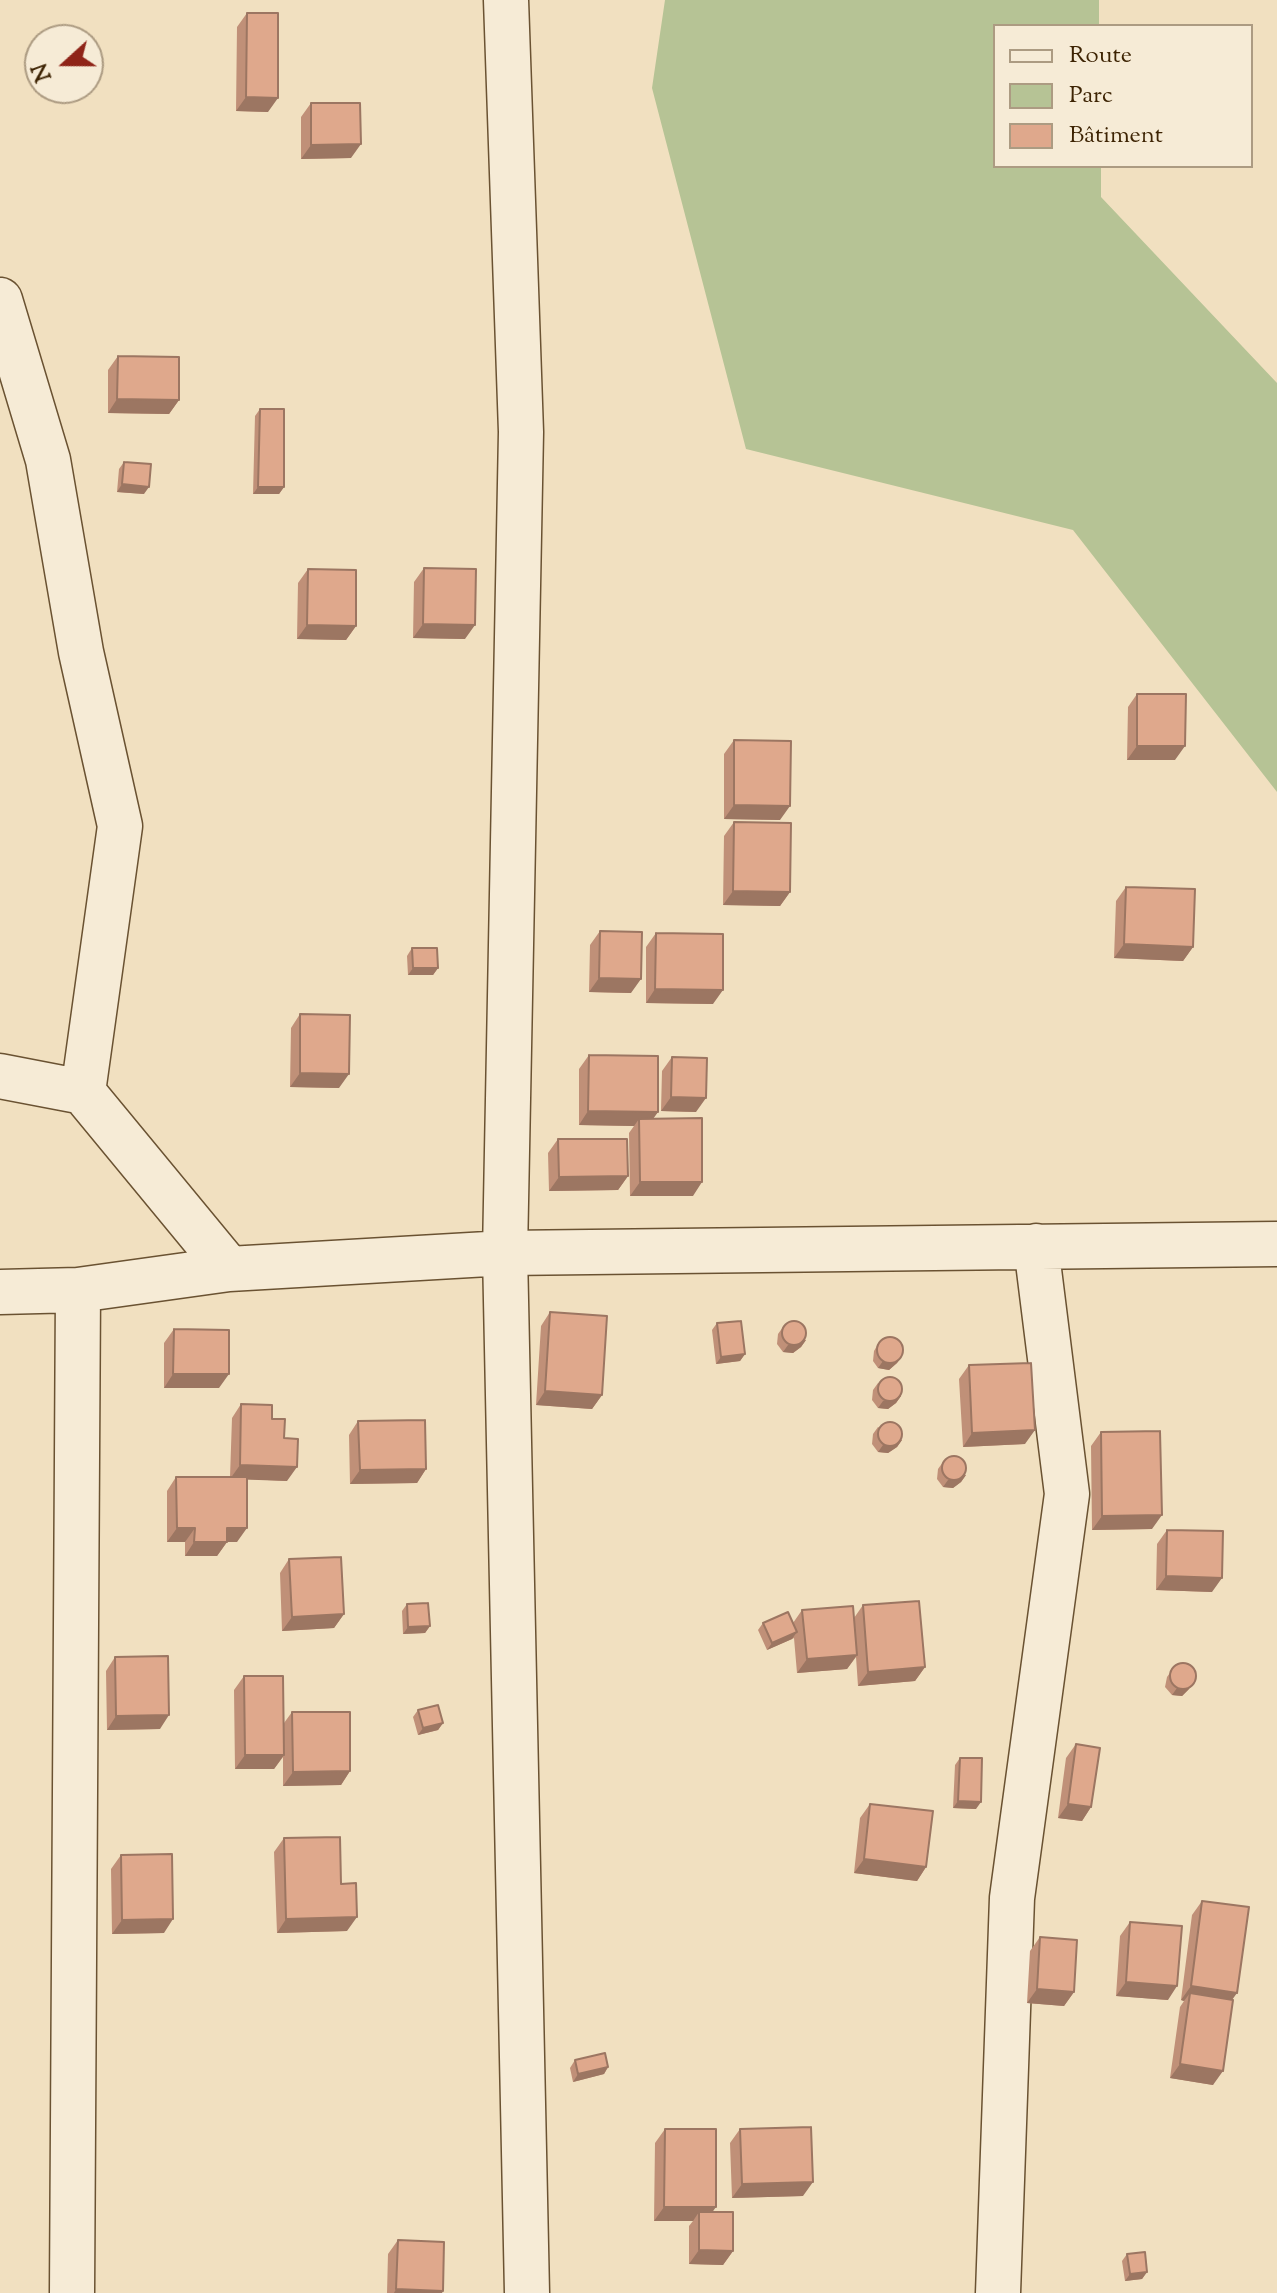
<!DOCTYPE html>
<html>
<head>
<meta charset="utf-8">
<style>
	body { margin:0 }
	#map { position:relative; width:1277px; height:2293px; overflow:hidden; background:#f1e0c0; font-family:"Sorts Mill Goudy",serif }
	canvas { display:block }
	.legend { position:absolute; left:993px; top:24px; width:260px; height:144px; box-sizing:border-box; background:#f6ebd6; border:2px solid #ac9b82; margin:0; padding:10px 14px; list-style:none; font-size:24px; color:#3d2303 }
	.legend li { display:flex; align-items:center; gap:16px; height:40px }
	.legend b { width:40px; border:2px solid #ac9b82 }
	.north { position:absolute; left:24px; top:24px; width:80px; height:80px; box-sizing:border-box; background:#f6ebd6; border:2px solid #ac9b82; border-radius:50%; rotate:249deg; font-size:22px; font-weight:700; line-height:32px; text-align:center; color:#3d2303 }
	.north::after { content:''; display:block; margin:auto; width:28px; height:36px; background:#8f2418; clip-path:polygon(50% 0,100% 100%,50% 72%,0 100%) }
</style>
</head>
<body>
<div id="map">
<canvas width="1277" height="2293"></canvas>
<ul class="legend">
<li><b style="height:10px;background:#f6ebd6"></b>Route</li>
<li><b style="height:22px;background:#b6c395"></b>Parc</li>
<li><b style="height:22px;background:#dfa88c"></b>Bâtiment</li>
</ul>
<div class="north">N</div>
</div>
<script>
const context = document.querySelector('canvas').getContext('2d');
context.lineJoin = 'round';
function paint(path, color) {
  context.fillStyle = color;
  context.fill(path, 'evenodd');
}
function toPath(rows) {
  const path = new Path2D();
  for (const r of rows) {
    if (r.length === 3) {
      path.moveTo(r[0] + r[2], r[1]);
      path.arc(r[0], r[1], r[2], 0, 2 * Math.PI);
      continue;
    }
    path.moveTo(r[0], r[1]);
    for (let i = 2; i < r.length; i += 2) path.lineTo(r[i], r[i + 1]);
  }
  return path;
}
function stroke(path, color, width, dash) {
  context.strokeStyle = color;
  context.lineWidth = width;
  context.lineCap = dash ? 'butt' : 'round';
  context.setLineDash(dash || []);
  context.stroke(path);
}
const green = toPath([
	[665,0,1099,0,1099,26,995,26,995,166,1101,166,1101,197,1277,383,1277,792,1073,530,746,449,652,88]
]);
const minor = toPath([
	[506,0,521,432,505,1253,527,2293],
	[0,300,48,460,81,652,120,826,83,1092],
	[0,1076,83,1092,229,1269],
	[0,1292,78,1290,229,1269,505,1253,1277,1244],
	[72,2293,78,1290],
	[998,2293,1012,1898,1067,1494,1036,1246]
]);
const wall = toPath([
	[247,13,268,112,236,111,237,27],
	[311,103,351,158,301,159,301,117],
	[118,356,179,400,169,414,108,413,108,370],
	[260,409,284,487,279,494,253,494,255,416],
	[124,462,144,494,117,492,119,469],
	[424,568,465,639,413,638,414,582],
	[308,569,356,626,346,640,297,639,298,583],
	[1137,694,1175,760,1127,760,1128,707],
	[734,740,780,820,724,819,724,754],
	[734,822,790,892,780,906,723,905,724,836],
	[1126,887,1193,947,1183,961,1114,958,1116,901],
	[600,931,631,993,589,992,590,945],
	[656,933,713,1004,646,1003,646,947],
	[412,948,438,968,433,975,408,975,407,956],
	[300,1014,339,1088,290,1087,291,1028],
	[589,1055,658,1112,653,1118,693,1196,630,1196,629,1133,634,1126,579,1125,579,1069],
	[672,1057,696,1112,661,1111,662,1071],
	[558,1139,628,1176,618,1190,549,1191,548,1153],
	[550,1312,602,1395,592,1409,536,1405,541,1326],
	[717,1323,745,1354,740,1361,716,1364,712,1330],
	[783,1327,806,1340,801,1347,793,1353,783,1352,777,1344,778,1334],
	[174,1329,219,1388,164,1388,164,1343],
	[878,1344,902,1356,897,1363,889,1370,878,1368,873,1361,874,1351],
	[969,1365,1025,1444,963,1447,959,1379],
	[878,1383,901,1396,896,1403,888,1409,878,1408,872,1400,873,1390],
	[241,1404,272,1419,284,1438,287,1481,247,1479,237,1542,227,1542,217,1556,185,1556,185,1542,167,1542,167,1491,176,1477,230,1477,232,1418],
	[358,1421,426,1469,417,1483,350,1484,349,1435],
	[878,1427,902,1440,897,1447,888,1453,878,1452,872,1444,873,1434],
	[1101,1432,1152,1529,1092,1530,1091,1446],
	[943,1462,966,1475,961,1482,953,1488,943,1487,937,1479,938,1469],
	[1167,1530,1212,1592,1156,1590,1157,1544],
	[289,1559,344,1614,334,1628,282,1631,280,1573],
	[407,1604,430,1626,425,1633,403,1634,402,1611],
	[863,1605,925,1667,915,1681,858,1686,856,1657,847,1669,797,1673,794,1638,792,1639,767,1650,758,1630,763,1623,793,1623,802,1610,854,1618],
	[115,1657,160,1729,107,1730,106,1671],
	[1172,1670,1189,1689,1182,1696,1172,1695,1165,1687,1167,1677],
	[244,1676,284,1723,292,1712,350,1771,341,1785,283,1786,283,1757,274,1769,235,1769,234,1690],
	[418,1710,443,1723,438,1730,418,1735,413,1717],
	[1076,1744,1091,1807,1082,1821,1058,1818,1066,1758],
	[960,1758,976,1809,953,1808,955,1765],
	[870,1804,926,1867,917,1881,854,1873,860,1818],
	[284,1838,341,1884,347,1931,277,1933,274,1852],
	[121,1855,164,1933,112,1934,111,1869],
	[1202,1901,1232,2000,1213,2085,1170,2078,1180,2007,1184,2001,1181,2000,1192,1915],
	[1130,1922,1168,2000,1116,1996,1120,1936],
	[1040,1937,1074,1992,1064,2006,1027,2003,1030,1951],
	[575,2060,608,2067,604,2074,573,2082,570,2068],
	[665,2129,733,2251,723,2265,689,2264,689,2226,693,2221,654,2221,655,2143],
	[740,2129,803,2196,732,2198,730,2143],
	[398,2240,442,2293,387,2293,388,2254],
	[1127,2254,1147,2272,1142,2279,1125,2281,1122,2261]
]);
const shadedWall = toPath([
	[246,97,278,98,268,112,236,111],
	[361,144,351,158,301,159,311,145],
	[117,399,179,400,169,414,108,413],
	[122,484,149,487,144,494,117,492],
	[258,487,284,487,279,494,253,494],
	[423,624,475,625,465,639,413,638],
	[307,625,356,626,346,640,297,639],
	[1137,746,1185,746,1175,760,1127,760],
	[734,805,790,806,780,820,724,819],
	[733,891,790,892,780,906,723,905],
	[1124,944,1193,947,1183,961,1114,958],
	[413,968,438,968,433,975,408,975],
	[599,978,641,979,631,993,589,992],
	[655,989,723,990,713,1004,646,1003],
	[300,1073,349,1074,339,1088,290,1087],
	[671,1097,706,1098,696,1112,661,1111],
	[588,1111,658,1112,648,1126,639,1119,634,1126,579,1125],
	[628,1176,618,1190,549,1191,559,1177],
	[640,1182,702,1182,693,1196,630,1196],
	[806,1340,801,1347,793,1353,783,1352,788,1345],
	[745,1354,740,1361,716,1364,721,1357],
	[902,1356,897,1363,889,1370,878,1368,883,1361],
	[173,1374,229,1374,219,1388,164,1388],
	[545,1391,602,1395,592,1409,536,1405],
	[901,1396,896,1403,888,1409,878,1408,883,1401],
	[1035,1430,1025,1444,963,1447,972,1433],
	[902,1440,897,1447,888,1453,878,1452,883,1445],
	[240,1465,297,1467,287,1481,230,1479],
	[426,1469,417,1483,350,1484,360,1470],
	[966,1475,961,1482,953,1488,943,1487,948,1480],
	[1162,1515,1152,1529,1092,1530,1102,1516],
	[177,1528,195,1528,185,1542,167,1542],
	[227,1528,247,1528,237,1542,227,1542,217,1556,185,1556,194,1542],
	[1166,1576,1222,1578,1212,1592,1156,1590],
	[344,1614,334,1628,282,1631,292,1617],
	[430,1626,425,1633,403,1634,408,1627],
	[797,1632,792,1639,767,1650,772,1643],
	[857,1655,847,1669,797,1673,807,1659],
	[925,1667,915,1681,858,1686,868,1672],
	[1194,1682,1189,1689,1182,1696,1172,1695,1177,1688],
	[169,1715,160,1729,107,1730,116,1716],
	[443,1723,438,1730,418,1735,423,1728],
	[245,1755,284,1755,274,1769,235,1769],
	[350,1771,341,1785,283,1786,293,1772],
	[958,1801,981,1802,976,1809,953,1808],
	[1068,1804,1091,1807,1082,1821,1058,1818],
	[864,1859,926,1867,917,1881,854,1873],
	[357,1917,347,1931,277,1933,286,1919],
	[173,1919,164,1933,112,1934,122,1920],
	[1126,1982,1177,1986,1168,2000,1116,1996],
	[1191,1986,1237,1993,1227,2007,1190,1993,1184,2001,1181,2000],
	[1037,1989,1074,1992,1064,2006,1027,2003],
	[1180,2064,1223,2071,1213,2085,1170,2078],
	[608,2067,604,2074,573,2082,578,2074],
	[813,2182,803,2196,732,2198,742,2184],
	[664,2207,716,2207,706,2221,699,2212,693,2221,654,2221],
	[699,2250,733,2251,723,2265,689,2264],
	[1147,2272,1142,2279,1125,2281,1130,2274],
	[396,2289,443,2291,442,2293,394,2293]
]);
const building = toPath([
	[247,13,278,13,278,98,246,97,247,13],
	[311,103,360,103,361,144,311,145,311,103],
	[118,356,179,357,179,400,117,399,118,356],
	[260,409,284,409,284,487,258,487,260,409],
	[124,462,151,464,149,487,122,484,124,462],
	[424,568,476,569,475,625,423,624,424,568],
	[308,569,356,570,356,626,307,625,308,569],
	[1137,694,1186,694,1185,746,1137,746,1137,694],
	[734,740,791,741,790,806,734,805,734,740],
	[734,822,791,823,790,892,733,891,734,822],
	[1126,887,1195,889,1193,947,1124,944,1126,887],
	[600,931,642,932,641,979,599,978,600,931],
	[656,933,723,934,723,990,655,989,656,933],
	[412,948,437,948,438,968,413,968,412,948],
	[300,1014,350,1015,349,1074,300,1073,300,1014],
	[589,1055,658,1056,658,1112,588,1111,589,1055],
	[672,1057,707,1058,706,1098,671,1097,672,1057],
	[702,1118,702,1182,640,1182,639,1119,702,1118],
	[558,1139,627,1139,628,1176,559,1177,558,1139],
	[550,1312,607,1316,602,1395,545,1391,550,1312],
	[794,1333,12],
	[741,1321,745,1354,721,1357,717,1323,741,1321],
	[174,1329,229,1330,229,1374,173,1374,174,1329],
	[890,1350,13],
	[1031,1363,1035,1430,972,1433,969,1365,1031,1363],
	[890,1389,12],
	[241,1404,272,1405,272,1419,285,1419,284,1438,298,1439,297,1467,240,1465,241,1404],
	[425,1420,426,1469,360,1470,358,1421,425,1420],
	[890,1434,12],
	[1160,1431,1162,1515,1102,1516,1101,1432,1160,1431],
	[954,1468,12],
	[176,1477,247,1477,247,1528,227,1528,227,1542,194,1542,195,1528,177,1528,176,1477],
	[1167,1530,1223,1531,1222,1578,1166,1576,1167,1530],
	[341,1557,344,1614,292,1617,289,1559,341,1557],
	[919,1601,925,1667,868,1672,863,1605,919,1601],
	[428,1603,430,1626,408,1627,407,1604,428,1603],
	[853,1606,857,1655,807,1659,802,1610,853,1606],
	[788,1612,797,1632,772,1643,763,1623,788,1612],
	[168,1656,169,1715,116,1716,115,1657,168,1656],
	[1183,1676,13],
	[244,1676,283,1676,284,1755,245,1755,244,1676],
	[438,1705,443,1723,423,1728,418,1710,438,1705],
	[292,1712,350,1712,350,1771,293,1772,292,1712],
	[1076,1744,1100,1748,1091,1807,1068,1804,1076,1744],
	[960,1758,982,1758,981,1802,958,1801,960,1758],
	[870,1804,933,1811,926,1867,864,1859,870,1804],
	[340,1837,341,1884,356,1883,357,1917,286,1919,284,1838,340,1837],
	[172,1854,173,1919,122,1920,121,1855,172,1854],
	[1202,1901,1249,1907,1237,1993,1191,1986,1202,1901],
	[1130,1922,1182,1926,1177,1986,1126,1982,1130,1922],
	[1040,1937,1077,1940,1074,1992,1037,1989,1040,1937],
	[1190,1993,1233,2000,1223,2071,1180,2064,1190,1993],
	[605,2053,608,2067,578,2074,575,2060,605,2053],
	[811,2127,813,2182,742,2184,740,2129,811,2127],
	[665,2129,716,2129,716,2207,664,2207,665,2129],
	[699,2212,733,2212,733,2251,699,2250,699,2212],
	[398,2240,444,2242,443,2291,396,2289,398,2240],
	[1145,2252,1147,2272,1130,2274,1127,2254,1145,2252]
]);
paint(green, '#b6c395');
stroke(minor, '#6a5232', 47);
stroke(minor, '#f6ebd6', 44);
paint(wall, '#c09078');
paint(shadedWall, '#9c7662');
paint(building, '#dfa88c');
stroke(building, '#9c7662', 2);
</script>
</body>
</html>
